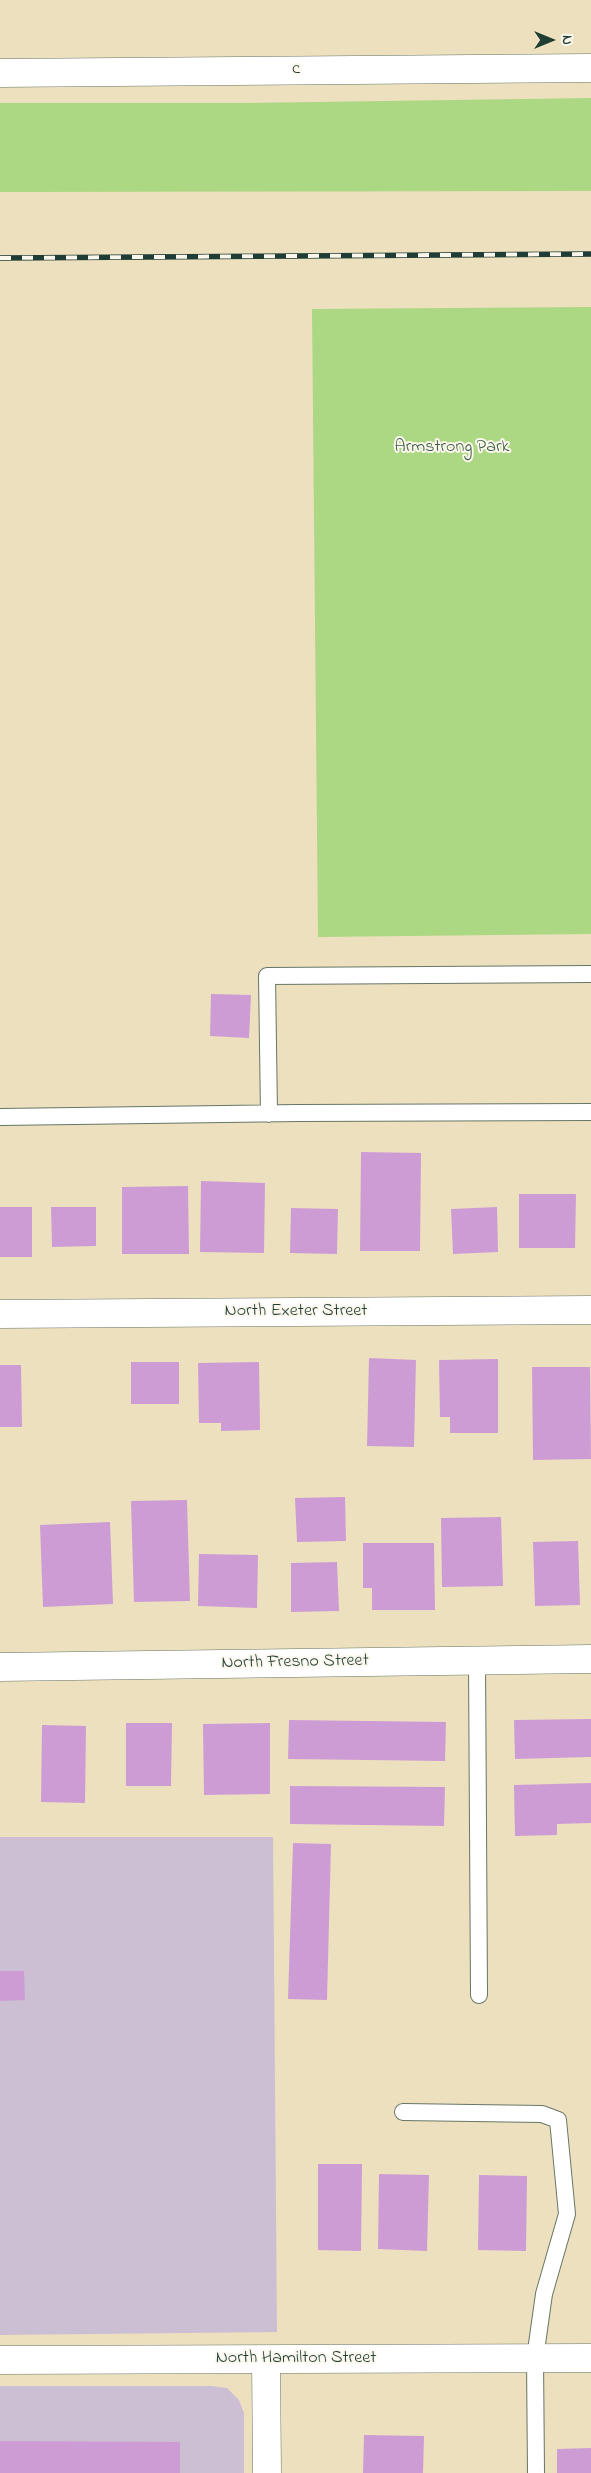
<!DOCTYPE html>
<html>
<head>
<meta charset="utf-8">
<style>
	body { margin:0 }
	#map { position:relative; width:591px; height:2473px; overflow:hidden; background:#ede0bf; font-family:"Indie Flower",sans-serif }
	canvas { display:block }
	.north { position:absolute; left:526px; top:15px; width:50px; height:50px; -webkit-text-stroke:4px #fbf7ec; paint-order:stroke; rotate:90deg; font-size:14px; font-weight:700; line-height:20px; text-align:center; color:#1f3d34 }
	.north::after { content:''; display:block; margin:auto; width:18px; height:22px; background:#1f3d34; clip-path:polygon(50% 0,100% 100%,50% 72%,0 100%) }
</style>
</head>
<body>
<div id="map">
<canvas width="591" height="2473"></canvas>
<div class="north">N</div>
</div>
<script>
const context = document.querySelector('canvas').getContext('2d');
context.lineJoin = 'round';
function paint(path, color) {
  context.fillStyle = color;
  context.fill(path, 'evenodd');
}
function toPath(rows) {
  const path = new Path2D();
  for (const r of rows) {
    path.moveTo(r[0], r[1]);
    for (let i = 2; i < r.length; i += 2) path.lineTo(r[i], r[i + 1]);
  }
  return path;
}
function stroke(path, color, width, dash) {
  context.strokeStyle = color;
  context.lineWidth = width;
  context.lineCap = dash ? 'butt' : 'round';
  context.setLineDash(dash || []);
  context.stroke(path);
}
function write(font, color, halo, rows, align = 'center') {
  context.font = font + ' "Indie Flower",sans-serif';
  context.lineWidth = 4;
  context.setLineDash([]);
  context.textBaseline = 'middle';
  context.strokeStyle = halo;
  context.fillStyle = color;
  for (const [text, x, y, turn = 0] of rows) {
    context.save();
    context.translate(x, y);
    context.rotate((+turn || 0) * Math.PI / 180);
    context.textAlign = isNaN(turn) ? turn : align;
    if (halo) context.strokeText(text, 0, 0);
    context.fillText(text, 0, 0);
    context.restore();
  }
}
const industrial = toPath([
	[0,1837,273,1837,277,2332,0,2335],
	[0,2386,211,2386,227,2388,239,2400,244,2413,244,2473,0,2473]
]);
const green = toPath([
	[591,98,591,191,0,192,0,103,247,103],
	[591,307,591,934,318,937,312,309]
]);
const building = toPath([
	[211,994,251,995,249,1038,210,1036],
	[361,1152,421,1153,420,1251,360,1251],
	[201,1181,265,1183,264,1253,200,1252],
	[188,1186,189,1254,122,1254,122,1187],
	[519,1194,576,1194,575,1248,519,1248],
	[0,1207,32,1207,32,1257,0,1257],
	[51,1207,96,1207,96,1246,52,1247],
	[497,1207,498,1252,453,1254,451,1209],
	[291,1208,338,1209,337,1254,290,1253],
	[369,1358,416,1360,414,1447,367,1446],
	[498,1359,498,1433,450,1433,450,1417,440,1417,439,1360],
	[131,1362,179,1362,179,1404,131,1404],
	[259,1362,260,1430,221,1431,221,1423,199,1423,198,1363],
	[0,1365,21,1365,22,1427,0,1427],
	[532,1367,590,1367,591,1459,533,1460],
	[345,1497,346,1541,297,1542,295,1498],
	[187,1500,190,1601,134,1602,131,1501],
	[501,1517,503,1586,442,1587,441,1518],
	[110,1522,113,1604,43,1607,40,1525],
	[578,1541,580,1605,535,1606,533,1542],
	[363,1543,434,1543,435,1610,372,1610,372,1588,363,1588],
	[199,1554,258,1555,257,1608,198,1606],
	[337,1562,339,1611,291,1612,291,1563],
	[591,1719,591,1757,515,1759,514,1720],
	[289,1720,446,1722,445,1761,288,1759],
	[126,1723,172,1723,171,1786,126,1786],
	[270,1723,270,1794,204,1795,203,1724],
	[42,1725,86,1726,85,1803,41,1802],
	[591,1783,591,1823,557,1824,557,1835,515,1836,514,1785],
	[290,1786,445,1787,444,1826,290,1824],
	[293,1843,331,1844,327,2000,288,1999],
	[0,1971,24,1971,25,2000,0,2001],
	[318,2164,362,2164,361,2251,318,2250],
	[379,2174,429,2175,427,2251,378,2249],
	[479,2175,527,2176,526,2251,478,2250],
	[364,2435,424,2436,423,2473,363,2473],
	[0,2441,180,2442,180,2473,0,2473],
	[591,2448,591,2473,557,2473,557,2449]
]);
const service = toPath([
	[269,1114,267,976,591,974],
	[0,1117,298,1113,591,1112],
	[477,1660,479,1995],
	[403,2112,542,2114,558,2120,567,2214,544,2294,535,2358,536,2473]
]);
const minor = toPath([
	[0,73,591,68],
	[0,1314,591,1310],
	[0,1667,591,1659],
	[266,2360,267,2473]
]);
const tertiary = toPath([
	[0,2360,591,2358]
]);
const rail = toPath([
	[0,258,591,254]
]);
const streetNames = [
	["c",296,70],
	["North Exeter Street",296,1312],
	["North Fresno Street",295,1663,-1],
	["North Hamilton Street",296,2359]
];
const parkNames = [
	["Armstrong Park",452,448]
];
paint(industrial, '#ccbed3');
paint(green, '#acd783');
paint(building, '#ce9cd4');
stroke(service, '#677665', 18);
stroke(minor, '#677665', 29);
stroke(tertiary, '#677665', 29);
stroke(service, '#fff', 16);
stroke(minor, '#fff', 28);
stroke(tertiary, '#fff', 28);
stroke(rail, '#1f3d34', 5.5);
stroke(rail, '#fbf7ec', 4, [11]);
write('18px', '#1f3d34', '#fbf7ec', streetNames);
write('18px', '#3b5c44', '#fbf7ec', parkNames);
</script>
</body>
</html>
